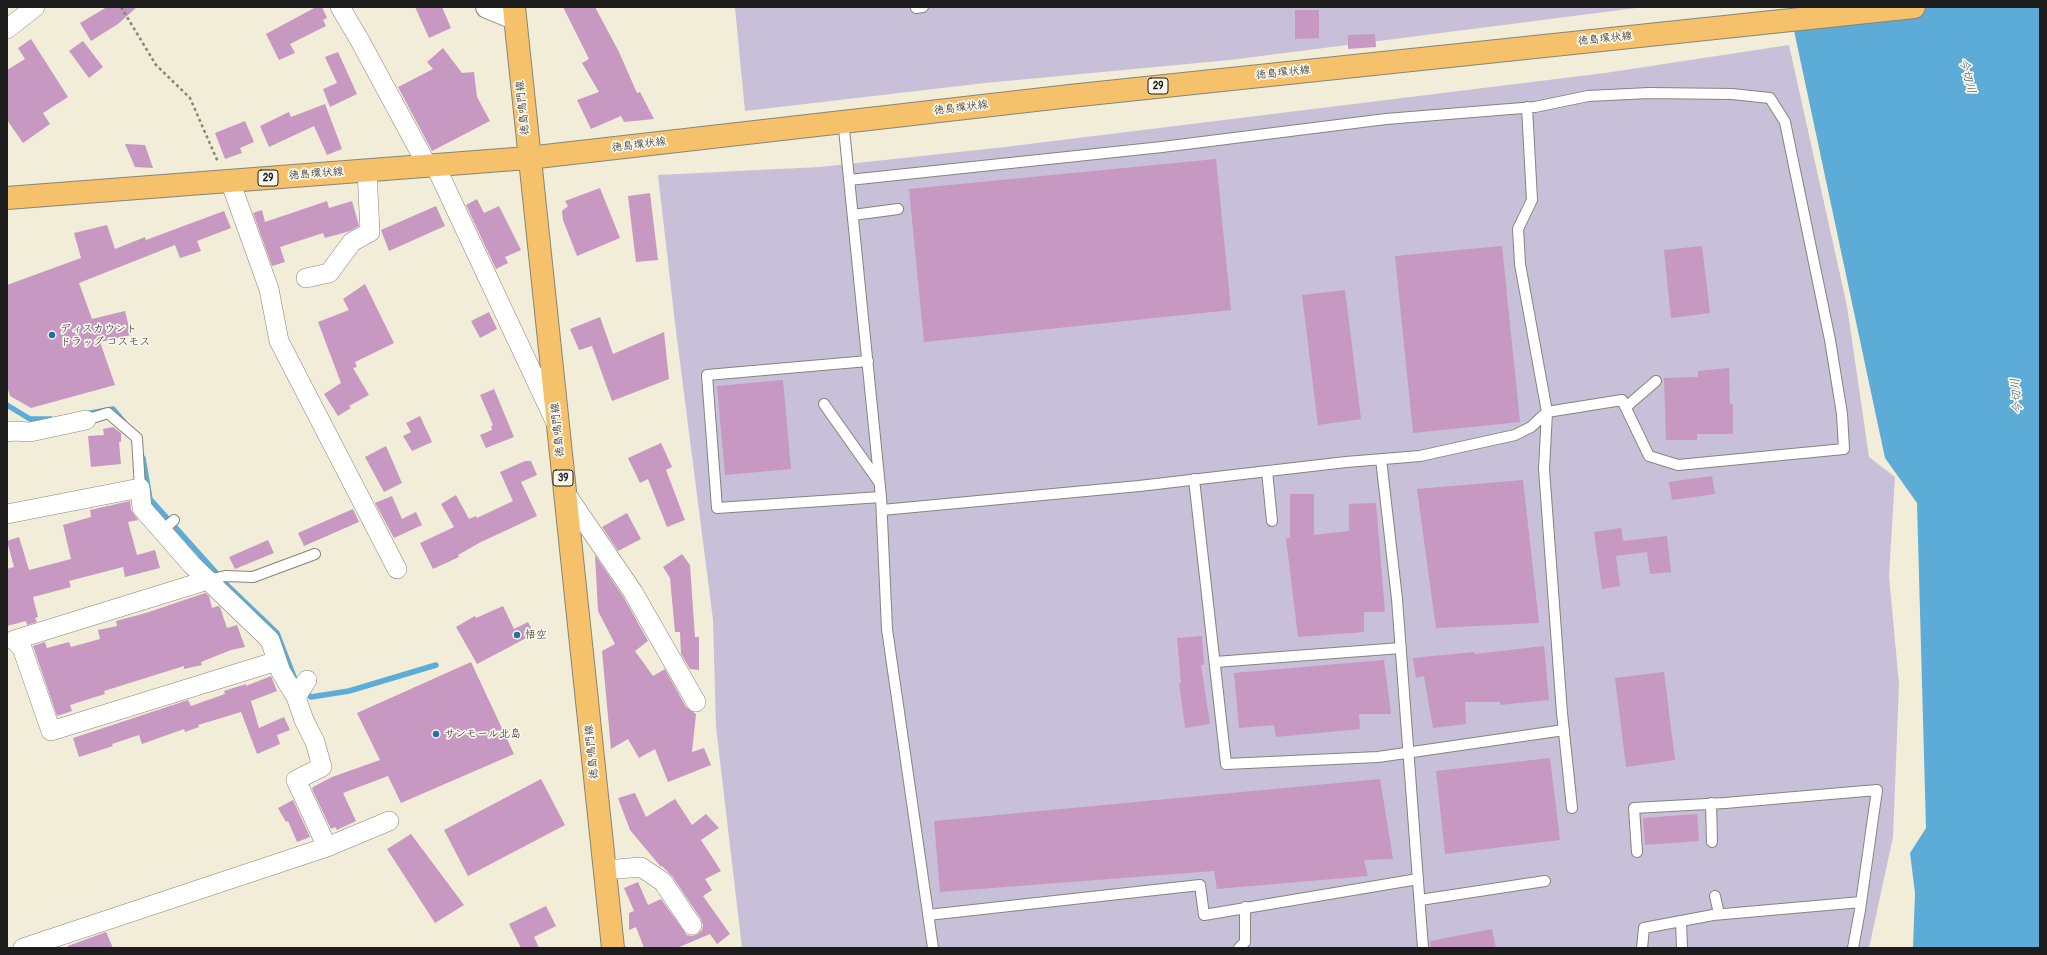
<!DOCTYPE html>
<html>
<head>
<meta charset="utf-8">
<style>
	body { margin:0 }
	#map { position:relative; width:2047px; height:955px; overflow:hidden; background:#f2edd8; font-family:Pangolin,sans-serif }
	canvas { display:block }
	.frame { position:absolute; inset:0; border:8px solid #1c1c1c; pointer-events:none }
</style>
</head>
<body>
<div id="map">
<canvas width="2047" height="955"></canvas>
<div class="frame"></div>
</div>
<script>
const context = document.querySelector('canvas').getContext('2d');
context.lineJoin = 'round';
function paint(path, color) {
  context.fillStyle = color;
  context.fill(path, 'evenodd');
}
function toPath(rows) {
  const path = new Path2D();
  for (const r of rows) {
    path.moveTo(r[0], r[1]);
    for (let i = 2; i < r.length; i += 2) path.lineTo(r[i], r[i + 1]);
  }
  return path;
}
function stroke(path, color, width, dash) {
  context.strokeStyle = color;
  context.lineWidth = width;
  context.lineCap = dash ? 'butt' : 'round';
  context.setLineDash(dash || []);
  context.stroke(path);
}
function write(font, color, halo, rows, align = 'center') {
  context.font = font + ' Pangolin,"Klee One",sans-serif';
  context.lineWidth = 3.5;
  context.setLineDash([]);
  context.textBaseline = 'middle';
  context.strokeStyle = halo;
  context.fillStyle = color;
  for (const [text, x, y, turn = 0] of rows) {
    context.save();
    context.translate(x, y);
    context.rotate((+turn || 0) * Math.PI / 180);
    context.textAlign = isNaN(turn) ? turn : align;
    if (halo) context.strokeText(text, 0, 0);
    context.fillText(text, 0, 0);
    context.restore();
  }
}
const industrial = toPath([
	[735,7,1644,7,1230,60,985,83,745,111],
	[1789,45,1847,306,1869,457,1895,477,1889,576,1899,684,1893,837,1869,948,742,948,716,727,713,620,675,323,658,175,820,167,1005,147,1605,73]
]);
const water = toPath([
	[1789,7,2040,7,2040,948,1913,948,1915,893,1910,853,1926,828,1917,503,1885,458]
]);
const stream = toPath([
	[7,405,30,419,51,419],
	[85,414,113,409,124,422],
	[143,458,150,499,229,587,277,633,294,677],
	[303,690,311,697,349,691,436,665]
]);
const building = toPath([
	[107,7,137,7,118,24,91,41,80,23],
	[316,7,322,7,327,18,323,20,326,26,290,44,295,53,279,60,266,34],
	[415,7,442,7,451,28,429,38],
	[563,7,595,7,619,52,637,93,640,92,654,119,624,122,621,116,591,129,577,100,599,92,582,63,589,59],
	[1295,10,1319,10,1319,38,1295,39],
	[1375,34,1376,47,1348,49,1348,35],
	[31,39,68,97,43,113,50,124,23,143,7,120,7,70,25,59,18,48],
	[83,41,103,67,89,78,69,51],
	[443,48,462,73,474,72,477,97,490,121,432,151,398,87,433,69,427,62],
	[338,52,357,94,330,107,323,89,337,83,325,57],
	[325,104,342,149,327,155,314,126,269,147,260,126,289,112,291,117],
	[245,121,254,142,240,148,242,153,225,159,215,133],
	[125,144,145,145,153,168,135,167],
	[1216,159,1231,310,924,342,909,189],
	[600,188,620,238,577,256,563,220,562,211,568,206,565,201],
	[650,193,658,260,636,262,628,196],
	[477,199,484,213,499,206,521,250,505,257,508,263,496,269,466,205],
	[327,201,329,208,352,201,359,226,350,231,325,238,323,233,280,247,285,262,272,266,253,213,262,210,265,222],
	[436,206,445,226,389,251,381,230],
	[224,211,231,228,197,241,201,251,180,258,175,245,79,283,92,319,125,311,131,335,100,342,115,385,31,408,10,396,7,386,7,285,81,258,74,233,107,225,115,249,145,237,146,240],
	[1502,246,1520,422,1413,433,1395,256],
	[1702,246,1710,313,1671,318,1664,250],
	[365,284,394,343,355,362,357,367,353,368,369,395,349,406,351,408,338,416,324,394,341,383,318,322,349,310,343,299],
	[1345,290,1361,419,1318,425,1302,295],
	[489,312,497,329,480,338,471,321],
	[600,317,613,354,664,332,669,379,612,401,592,346,579,350,570,329],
	[1729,368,1730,404,1733,404,1733,434,1697,434,1697,440,1666,440,1664,378,1698,377,1698,371],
	[783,380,791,469,725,475,717,386],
	[494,389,514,437,486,448,480,435,492,430,491,426,493,425,480,395],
	[420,416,432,442,412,451,403,436,411,432,406,423],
	[113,427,121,433,121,442,119,442,121,464,91,467,88,436,104,435,103,429],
	[661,443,672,467,666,470,685,520,667,527,648,479,640,483,628,458],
	[386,446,402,483,384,492,365,457],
	[525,461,531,461,537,475,521,482,537,516,481,542,458,555,459,557,433,569,420,543,454,527,441,504,456,495,469,519,476,516,477,518,513,501,500,472],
	[1712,476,1715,494,1672,500,1669,482],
	[1523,480,1539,623,1436,628,1417,489],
	[1290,494,1314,494,1314,535,1349,531,1349,504,1376,503,1385,612,1364,612,1364,632,1298,637,1286,538,1290,538],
	[392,496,402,519,416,512,422,525,394,538,375,503],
	[130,501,131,510,138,520,128,522,137,555,155,550,160,568,125,577,123,567,69,581,71,587,33,597,38,617,35,618,37,622,27,625,26,621,7,626,7,569,14,567,7,541,19,537,29,570,71,559,63,525,91,517,90,510],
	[353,509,359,522,304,546,298,533],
	[627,513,641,539,618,551,602,527],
	[1621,528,1623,541,1667,536,1671,572,1650,574,1647,552,1616,556,1620,586,1602,589,1594,532],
	[268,540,274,553,235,569,229,557],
	[682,554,690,565,695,637,699,637,699,670,690,669,681,654,680,632,675,632,670,578,663,567],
	[595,555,624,598,648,641,635,651,653,676,665,669,686,707,696,714,692,752,704,748,711,765,668,782,655,749,639,758,628,739,611,749,602,651,615,644,598,611],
	[205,593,209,596,212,608,218,606,220,607,227,628,237,625,245,647,231,650,201,662,202,665,184,669,184,666,104,691,105,694,70,705,72,711,57,716,33,646,45,642,47,648,69,642,71,647,100,639,98,630,117,626,116,621,146,613],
	[503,606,514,629,528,622,534,634,477,664,456,627,475,616,476,618],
	[1202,636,1204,665,1201,665,1210,724,1185,728,1179,683,1181,683,1177,638],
	[1544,646,1549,700,1500,705,1500,702,1465,702,1466,724,1433,728,1424,676,1416,678,1413,658,1474,652,1475,654],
	[1384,660,1391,714,1359,714,1360,729,1276,737,1274,725,1239,728,1234,673],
	[471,662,514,754,401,803,388,776,343,793,356,821,337,830,335,827,331,829,312,789,313,787,332,777,380,760,357,713],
	[1664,672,1675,760,1626,767,1615,678],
	[271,676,277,691,251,701,259,728,284,717,290,730,277,735,280,744,257,754,241,712,198,725,199,727,185,732,184,729,142,744,139,735,112,744,113,746,79,757,73,738,188,700,191,706,225,694,224,691,246,684,246,686],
	[1550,758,1560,840,1445,854,1436,771],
	[541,779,565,825,468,876,444,830],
	[1380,779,1393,859,1364,860,1368,876,1217,889,1214,871,940,892,934,821],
	[635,793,646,817,675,799,692,825,706,814,719,828,701,840,721,871,705,879,712,890,703,896,730,934,717,944,710,934,677,948,644,948,636,927,629,930,629,913,634,911,624,888,638,882,648,905,661,899,687,935,692,936,698,934,702,930,703,925,701,919,672,876,662,866,661,867,630,830,618,798],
	[293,800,310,837,297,842,288,821,286,822,278,808],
	[1697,814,1699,841,1645,845,1643,818],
	[411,834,464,905,435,923,387,849],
	[546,906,556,926,534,937,539,948,521,948,509,924],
	[1492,929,1496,948,1431,948,1430,941],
	[106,932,113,948,68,948,68,946]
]);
const path = toPath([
	[121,7,156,65,190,98,218,162]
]);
const service = toPath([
	[916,8,923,7],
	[1527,107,1532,200,1518,229,1520,264,1547,412,1544,469,1562,713,1572,808],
	[844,129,881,497,887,629,933,948],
	[849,180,1162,147,1386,119,1535,107,1588,96,1649,93,1732,94,1770,98,1785,122,1830,340,1842,414,1844,449,1678,465,1649,456,1622,400,1547,412,1531,427,1515,435,1420,456,1346,462,1139,486,882,510],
	[853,215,898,209],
	[868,361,707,375,717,508,881,497],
	[824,404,879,482],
	[1626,407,1656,381],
	[86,420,108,413,137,438,140,488],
	[1381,459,1397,599,1423,948],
	[1267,471,1272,521],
	[1194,479,1226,764,1378,757,1564,730],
	[163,530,174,520],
	[208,580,225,576,253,577,315,554],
	[1215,662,1401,648],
	[1711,803,1712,842],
	[1637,852,1634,808,1725,803,1877,790,1860,910,1853,948],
	[1715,896,1719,914],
	[1420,900,1545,881],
	[928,915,1200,885,1204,915,1418,879],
	[1681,921,1682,948],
	[1239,948,1245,942,1245,907],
	[1642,948,1644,928,1713,915,1861,902]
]);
const minor = toPath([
	[340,7,359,39,427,165],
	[7,29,35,7],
	[435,165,555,421],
	[230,181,269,289,279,341,397,569],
	[306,278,329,273,352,242,370,232,367,170],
	[7,432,14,431,30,432,86,420],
	[564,491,633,592,696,702],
	[7,514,140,488,142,508,191,564,270,640,281,672,296,697,304,720,315,742,322,767,296,780,327,847],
	[208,580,14,640,22,648,51,731,277,661],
	[296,697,307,680],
	[605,870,641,867,663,882,692,925],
	[23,948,327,847,389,821]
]);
const tertiary = toPath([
	[487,7,514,18]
]);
const primary = toPath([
	[514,7,613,948],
	[7,198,528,158,1070,96,1914,7]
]);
const markers = [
	[52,335,4,"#1f6fb2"],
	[517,635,4,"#1f6fb2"],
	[436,734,4,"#1f6fb2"]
];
const shields = [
	[1158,86,20],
	[268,178,20],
	[563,478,20]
];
const shieldNames = [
	["29",1158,86],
	["29",268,178],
	["39",563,478]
];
const streetNames = [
	["徳島環状線",1605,39,-6],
	["徳島環状線",1283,73,-6],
	["徳島鳴門線",523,108,-96],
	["徳島環状線",961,108,-7],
	["徳島環状線",639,145,-7],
	["徳島環状線",316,174,-4],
	["徳島鳴門線",558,430,-96],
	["徳島鳴門線",592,752,-96]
];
const poiNames = [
	["ディスカウント",60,329],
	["ドラッグ コスモス",60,342],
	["悟空",525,635],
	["サンモール北島",444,734]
];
const waterNames = [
	["今切川",1967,76,77],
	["今切川",2017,396,-95]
];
paint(industrial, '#c8bfd8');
paint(water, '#5dabd7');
stroke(stream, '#5dabd7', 5.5);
paint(building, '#c798c1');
stroke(service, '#87847a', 12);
stroke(minor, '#87847a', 20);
stroke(tertiary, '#87847a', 24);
stroke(primary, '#87847a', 24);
stroke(path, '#87847a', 2.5, [3, 3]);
stroke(service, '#fff', 10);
stroke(minor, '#fff', 19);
stroke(tertiary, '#fff', 22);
stroke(primary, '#f5c16b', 22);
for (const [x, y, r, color] of markers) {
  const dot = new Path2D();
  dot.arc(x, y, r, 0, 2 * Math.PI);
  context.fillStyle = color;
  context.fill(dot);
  stroke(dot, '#fbf7ec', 1.5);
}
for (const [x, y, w] of shields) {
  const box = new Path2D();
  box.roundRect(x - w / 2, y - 8, w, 16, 3);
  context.fillStyle = '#fbf7ec';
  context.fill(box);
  stroke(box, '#1c1c1c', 1);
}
write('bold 10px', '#1c1c1c', null, shieldNames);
write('11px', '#1c1c1c', '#fbf7ec', streetNames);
write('11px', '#1c1c1c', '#fbf7ec', poiNames, 'left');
write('italic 12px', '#395c70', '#fbf7ec', waterNames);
</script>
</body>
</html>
